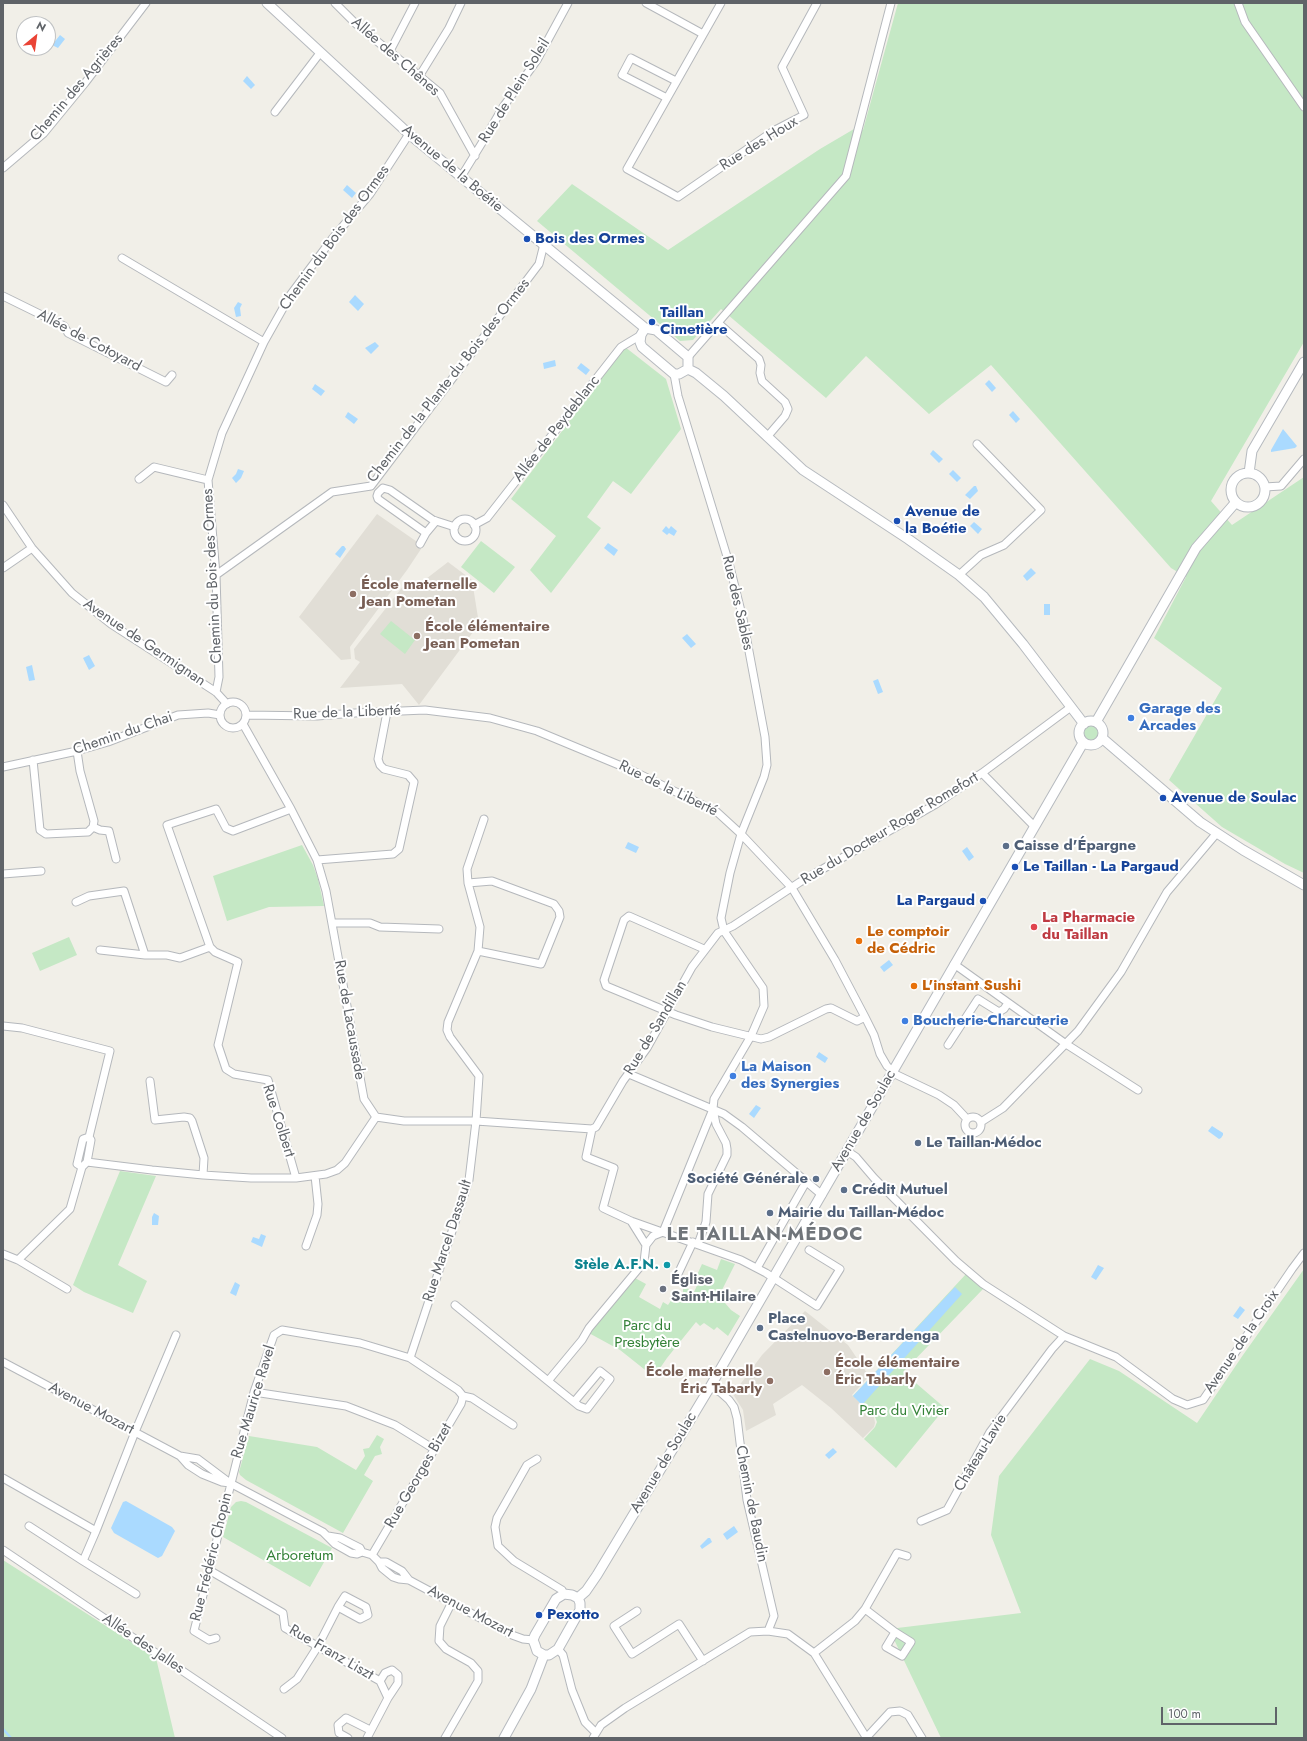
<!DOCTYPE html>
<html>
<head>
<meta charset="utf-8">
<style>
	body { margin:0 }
	#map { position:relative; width:1307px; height:1741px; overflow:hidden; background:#f1efe8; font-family:Jost,sans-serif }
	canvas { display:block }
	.frame { position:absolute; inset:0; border:4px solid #5f6368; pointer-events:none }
	.north { position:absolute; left:16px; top:16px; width:40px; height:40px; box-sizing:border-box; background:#fff; border:1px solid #bfc1c3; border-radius:50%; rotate:29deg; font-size:11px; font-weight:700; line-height:16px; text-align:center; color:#5f6368 }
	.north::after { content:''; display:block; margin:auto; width:14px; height:18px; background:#ea4335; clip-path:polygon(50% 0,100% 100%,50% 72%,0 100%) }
	.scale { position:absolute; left:1161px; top:1707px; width:116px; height:18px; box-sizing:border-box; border:2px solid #5f6368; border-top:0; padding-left:5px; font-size:12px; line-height:14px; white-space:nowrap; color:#5f6368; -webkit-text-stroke:3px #fff; paint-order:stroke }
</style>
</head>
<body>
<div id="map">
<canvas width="1307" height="1741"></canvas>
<div class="frame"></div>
<div class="north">N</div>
<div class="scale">100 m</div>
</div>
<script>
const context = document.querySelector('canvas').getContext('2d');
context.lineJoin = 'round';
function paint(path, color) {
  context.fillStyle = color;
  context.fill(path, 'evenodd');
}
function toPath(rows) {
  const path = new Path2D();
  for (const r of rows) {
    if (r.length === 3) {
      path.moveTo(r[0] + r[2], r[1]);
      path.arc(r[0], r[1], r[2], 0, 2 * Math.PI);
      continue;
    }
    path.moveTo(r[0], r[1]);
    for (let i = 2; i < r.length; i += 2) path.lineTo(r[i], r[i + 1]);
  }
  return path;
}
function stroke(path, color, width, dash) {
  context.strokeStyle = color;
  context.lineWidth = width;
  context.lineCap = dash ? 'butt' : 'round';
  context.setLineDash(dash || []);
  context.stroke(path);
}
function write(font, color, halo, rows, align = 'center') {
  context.font = font + ' Jost,sans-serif';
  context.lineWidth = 4;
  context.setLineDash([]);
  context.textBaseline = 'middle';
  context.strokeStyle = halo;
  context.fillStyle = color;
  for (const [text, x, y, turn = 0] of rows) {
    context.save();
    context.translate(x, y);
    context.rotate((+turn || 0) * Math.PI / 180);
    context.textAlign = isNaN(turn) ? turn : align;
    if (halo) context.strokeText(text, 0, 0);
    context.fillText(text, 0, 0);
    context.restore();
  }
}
const education = toPath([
	[377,514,423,546,407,570,350,647,351,659,341,660,299,617],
	[448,562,472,580,479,624,419,705,402,684,340,688,360,662,355,659,354,649,404,585,411,581,422,582],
	[805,1311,848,1345,869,1376,852,1395,874,1417,875,1423,874,1427,863,1438,831,1408,802,1385,773,1404,776,1415,746,1431,743,1410,733,1394,762,1355]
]);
const green = toPath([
	[898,3,1304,3,1304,342,1211,501,1232,525,1304,477,1304,873,1285,864,1222,827,1169,780,1222,688,1154,638,1186,577,1171,568,991,365,929,414,866,356,826,398,721,309,693,340,680,341,537,221,572,184,668,250,820,149,854,129,863,130],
	[625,347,666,379,681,429,631,494,613,481,587,517,601,528,551,593,530,570,556,536,511,499],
	[481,541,515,567,494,593,461,567],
	[391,621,415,640,405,654,380,634],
	[1091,733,9],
	[302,845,313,865,318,879,324,906,269,907,227,921,213,876],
	[69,937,77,955,40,971,32,953],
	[120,1171,156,1176,118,1265,147,1281,133,1313,84,1292,73,1285],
	[721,1259,735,1264,719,1296,731,1310,740,1316,728,1336,717,1327,714,1330,704,1323,700,1326,696,1322,667,1358,654,1377,620,1350,587,1332,635,1278,646,1284,639,1297,660,1309,663,1302,668,1305,672,1299,677,1301,683,1292,683,1286,694,1292,701,1277,697,1275,702,1264,717,1270],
	[1304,1269,1304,1738,941,1738,889,1629,1021,1613,991,1535,999,1476,1090,1359,1119,1371,1197,1423,1243,1355],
	[966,1274,984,1288,903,1372,945,1408,896,1468,864,1439,875,1427,877,1422,875,1417,853,1396],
	[377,1435,384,1439,380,1447,382,1454,375,1456,364,1475,373,1481,343,1533,246,1480,240,1475,239,1472,249,1436,317,1447,356,1470,365,1456,363,1449,369,1448],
	[241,1501,246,1502,332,1548,310,1587,223,1537,231,1507,236,1502],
	[3,1560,156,1658,175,1738,3,1738]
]);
const water = toPath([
	[60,35,65,39,58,48,52,45],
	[247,76,255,85,251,89,243,81],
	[347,185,356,193,352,198,343,190],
	[355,295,364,304,358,311,349,302],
	[238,302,242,304,240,308,241,316,236,317,234,308],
	[375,342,379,346,371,354,365,348],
	[555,360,556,366,544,369,543,363],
	[581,363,590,370,586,375,577,368],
	[989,380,996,388,992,392,985,384],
	[315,384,325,391,321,396,312,389],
	[1013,411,1020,419,1016,423,1009,415],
	[348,412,358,419,354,424,345,417],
	[1283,429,1297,446,1295,448,1271,452,1271,450],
	[933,450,943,459,939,463,930,454],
	[238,469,244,471,241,478,236,483,232,478,236,474],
	[953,470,961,478,957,482,949,474],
	[974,486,976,486,978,491,970,499,965,495],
	[974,522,982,529,978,534,970,526],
	[666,526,669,529,671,526,677,531,674,536,669,533,667,535,662,531],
	[608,543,618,550,614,556,604,548],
	[342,546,344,546,346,549,340,558,335,554],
	[1031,568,1036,573,1027,581,1023,576],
	[1044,604,1050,604,1050,615,1044,615],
	[687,634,696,644,691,648,682,638],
	[89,655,95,666,89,670,83,658],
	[32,665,35,680,29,681,26,667],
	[878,679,883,692,878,694,873,681],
	[628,842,639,847,636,853,625,848],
	[967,847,974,857,969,861,962,851],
	[889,960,893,965,884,972,880,967],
	[819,1052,828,1058,825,1063,816,1057],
	[756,1105,761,1108,754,1118,749,1114],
	[1212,1126,1223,1133,1223,1135,1221,1138,1219,1139,1208,1131],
	[154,1213,159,1216,158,1225,152,1225,152,1217],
	[261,1234,266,1236,262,1247,251,1242,253,1237,259,1239],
	[1098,1265,1104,1268,1096,1280,1091,1277],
	[235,1282,240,1285,236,1296,230,1293],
	[955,1287,962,1294,862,1405,853,1396],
	[1240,1306,1245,1310,1238,1319,1233,1316],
	[833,1448,837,1452,829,1459,825,1455],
	[126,1501,172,1527,175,1531,162,1556,158,1558,114,1533,111,1528,123,1502],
	[734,1526,738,1532,727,1540,723,1534],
	[708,1538,710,1538,712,1542,702,1549,700,1546]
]);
const stream = toPath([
	[3,1729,11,1738]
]);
const street = toPath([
	[335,3,355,23,440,93,475,156],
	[646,3,703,34],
	[721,3,627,169,678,197,775,130,804,115,782,67,817,3],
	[1238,3,1245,22,1304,107],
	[390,51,415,3],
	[420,75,449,28,461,3],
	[667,98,622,75,631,58,676,81],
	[275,112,320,53],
	[3,168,44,133,85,83,146,3],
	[461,177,488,133,503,107,537,60,568,3],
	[122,258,264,342],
	[3,296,64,326,68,333,166,382,172,375],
	[718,323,759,359,761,365,760,373,762,381,785,402,788,409,785,416,767,437],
	[688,357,846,176,891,3],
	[139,479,154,467,208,480],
	[1265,487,1281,486,1304,459],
	[3,505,32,548,72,593,111,624,216,692,227,704],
	[465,530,11],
	[436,521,426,533,378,499,377,496,378,493,383,488,390,490,433,520,455,527],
	[474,525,487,518,621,347,641,335],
	[420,544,426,533],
	[3,568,32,548],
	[216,575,332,492,371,486,539,264,544,244],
	[959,575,981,555,1004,545,1041,510,977,444],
	[216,692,219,677,216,575,208,480,222,433,264,342,291,294,332,239,370,194,409,134],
	[233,715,13],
	[246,715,317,716,355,713,425,710,490,718,537,731,631,770,717,812,741,834,792,888,835,960,865,1017,874,1035,880,1054,887,1066,897,1075,939,1095,954,1105,967,1119],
	[243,724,291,809,317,860,326,891,364,1099,376,1117,404,1121,476,1121,592,1129],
	[33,760,40,830,46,834,88,832,93,827,94,821,80,771,77,751],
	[3,767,77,751,108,742,178,715,208,713,220,715],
	[982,773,1034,826],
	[291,809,233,831,226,828,216,809,167,825,210,947,215,952,238,962,218,1045,226,1069,234,1074,268,1080,296,1178],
	[93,827,100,830,109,831,116,859],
	[317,860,393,854,399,849,414,782,408,775,384,769,380,765,378,759,387,712],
	[3,874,41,871],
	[468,883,492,881,554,904,559,911,560,917,541,964,478,951],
	[76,902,89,896,124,891,145,955,167,955,180,958,210,947],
	[332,923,370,923,380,927,439,929],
	[704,949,629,916,624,920,604,980,606,986,676,1015,712,1027,761,1039,769,1037,826,1009,831,1008,857,1021,865,1017],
	[100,950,145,955],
	[954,964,1066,1044,1138,1090],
	[3,1026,22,1028,110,1051,89,1137,91,1140,87,1162],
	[948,1045,978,999,999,1012,1004,1009,1008,1003],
	[629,1074,724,1114,742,1127,822,1195],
	[150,1081,155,1120,184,1117,190,1118,192,1121,204,1158,203,1175],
	[973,1125,8],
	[981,1122,1003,1108,1078,1031,1121,972,1167,892,1216,834],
	[592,1129,596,1127,623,1081,647,1048,692,967,718,933,733,926,800,882,936,804,982,773,1071,707],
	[592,1129,586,1157,614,1168,603,1208,631,1221,741,1260,766,1273,817,1306,840,1269,809,1250],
	[847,1151,856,1157,874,1178,956,1261,983,1284,1064,1336,1116,1357,1173,1399,1187,1405,1203,1400,1292,1269,1304,1253],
	[87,1162,152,1170,203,1175,251,1178,296,1178,326,1174,337,1170,345,1163,376,1117],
	[82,1167,77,1164,83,1139,89,1137],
	[631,1221,646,1245],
	[698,1244,706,1222,708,1194,727,1155,727,1149,726,1143,716,1124,713,1109],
	[306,1246,317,1215,318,1204,315,1176],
	[3,1254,18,1260,67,1289],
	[18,1260,70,1209,82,1167,87,1162],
	[757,1268,806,1182],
	[677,1276,693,1242],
	[455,1305,548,1381,582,1340,589,1328,644,1262,646,1245,653,1236,663,1232,713,1109,714,1099,751,1036,764,1006,763,988,724,931,721,918,730,873,741,834,764,777,767,765,765,737,743,619,729,563,678,396,674,374],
	[410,1358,469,1180,476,1121,479,1076,450,1037,447,1030,448,1022,478,951,480,927,468,883,467,869,484,819],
	[3,1362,180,1456,188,1465,202,1474,222,1482,230,1483],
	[548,1381,574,1402,579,1406,587,1409,610,1379,600,1371,574,1402],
	[710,1387,720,1392,729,1400,734,1407,737,1418,747,1500,774,1616,768,1631],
	[254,1392,346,1406,395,1425,434,1449],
	[463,1396,472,1398,513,1425],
	[180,1456,198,1459,230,1483,323,1532,335,1544,351,1553,357,1554,362,1552,372,1555,379,1562,382,1568,393,1577,399,1579,409,1580,512,1635,523,1639,533,1640],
	[537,1459,527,1465,497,1518,495,1527,498,1546,514,1561,562,1590,564,1594],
	[3,1478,96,1531,135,1432,176,1335],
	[921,1521,947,1510,990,1432,1052,1349,1064,1336],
	[29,1526,83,1561],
	[96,1531,83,1561,136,1594],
	[328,1536,340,1538,360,1548,362,1552],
	[3,1550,282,1738],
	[372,1555,461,1404,463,1396],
	[379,1562,386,1562,402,1571,409,1580],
	[209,1570,283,1613,285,1628,380,1681,388,1698,367,1738],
	[865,1609,895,1632,911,1642,902,1656,886,1647,895,1632],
	[637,1611,614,1626,632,1654,679,1624,703,1661],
	[216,1638,209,1640,194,1631,254,1392,274,1335,282,1330,360,1343,410,1358,458,1390,463,1396],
	[558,1649,563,1655,572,1690,585,1722,595,1732],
	[814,1653,855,1621,865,1609,897,1553,907,1556],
	[380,1681,385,1673,392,1670,398,1675,398,1683,388,1698],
	[284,1689,297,1679,318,1646,338,1607,345,1596,366,1607,368,1615,360,1619,338,1607],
	[348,1738,339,1733,338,1725,346,1718,370,1730],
	[445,1738,478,1681,478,1671,471,1663,446,1649,439,1641,440,1626,452,1602],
	[593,1738,601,1725,625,1708,750,1632,768,1631,788,1634,814,1653,866,1737],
	[866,1738,890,1712,900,1711,908,1715,922,1738]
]);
const secondary = toPath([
	[267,3,409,134,645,328],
	[645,328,641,335,640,342,642,347,674,374,679,374,688,369],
	[645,328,656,330,688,357,688,369],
	[688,369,696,373,724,396,803,470,908,539,959,575,984,597,1023,644,1084,724],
	[1249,473,1252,451,1304,362],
	[1248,490,17],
	[1091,733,12],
	[1096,722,1196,548,1236,502],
	[1102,738,1200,822,1243,850,1304,885],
	[564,1594,572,1595,578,1598,580,1603,580,1610,558,1649,549,1655,544,1655,537,1651,535,1645,533,1640,535,1635,556,1599,564,1594],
	[578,1598,586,1591,597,1575,710,1387,1083,743],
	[504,1738,531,1689,544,1655]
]);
const markers = [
	[527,239,4,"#1a4fb4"],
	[652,322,4,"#1a4fb4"],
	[897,521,4,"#1a4fb4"],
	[353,594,4,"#8d6e63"],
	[417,636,4,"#8d6e63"],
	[1131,718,4,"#3f7fe0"],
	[1163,798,4,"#1a4fb4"],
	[1006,846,4,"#5c6f8a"],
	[1015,867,4,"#1a4fb4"],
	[983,901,4,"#1a4fb4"],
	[1034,927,4,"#e0444e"],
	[859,941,4,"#e8710a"],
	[914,986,4,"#e8710a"],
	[905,1021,4,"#3f7fe0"],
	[733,1076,4,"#3f7fe0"],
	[918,1143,4,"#5c6f8a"],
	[816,1179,4,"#5c6f8a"],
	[844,1190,4,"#5c6f8a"],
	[770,1213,4,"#5c6f8a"],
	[667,1265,4,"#0f9aa8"],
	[663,1289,4,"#6b7280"],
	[760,1328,4,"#5c6f8a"],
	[827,1372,4,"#8d6e63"],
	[770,1381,4,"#8d6e63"],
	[539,1615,4,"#1a4fb4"]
];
const streetNames = [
	["Allée des Chênes",395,57,41],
	["Chemin des Agrières",77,88,-50],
	["Rue de Plein Soleil",515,91,-58],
	["Rue des Houx",759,144,-32],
	["Avenue de la Boétie",452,169,40],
	["Chemin du Bois des Ormes",335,238,-54],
	["Allée de Cotoyard",89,341,28],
	["Chemin de la Plante du Bois des Ormes",449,381,-52],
	["Allée de Peydeblanc",557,429,-52],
	["Chemin du Bois des Ormes",213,576,-93],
	["Rue des Sables",737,603,77],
	["Avenue de Germignan",144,643,34],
	["Rue de la Liberté",347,713,-2],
	["Chemin du Chai",123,734,-19],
	["Rue de la Liberté",668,789,26],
	["Rue du Docteur Roger Romefort",890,829,-31],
	["Rue de Lacaussade",349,1020,80],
	["Rue de Sandillan",656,1028,-59],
	["Rue Colbert",278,1121,72],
	["Avenue de Soulac",864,1121,-60],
	["Rue Marcel Dassault",448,1241,-72],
	["Avenue de la Croix",1242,1342,-56],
	["Rue Maurice Ravel",254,1402,-73],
	["Avenue Mozart",91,1409,28],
	["Château-Lavie",981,1453,-59],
	["Avenue de Soulac",664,1463,-59],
	["Rue Georges Bizet",419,1476,-60],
	["Chemin de Baudin",751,1504,79],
	["Rue Frédéric Chopin",212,1557,-76],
	["Avenue Mozart",470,1612,28],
	["Allée des Jalles",143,1644,34],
	["Rue Franz Liszt",331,1653,30]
];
const transitNames = [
	["Bois des Ormes",535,239],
	["Taillan",660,313],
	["Cimetière",660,330],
	["Avenue de",905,512],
	["la Boétie",905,529],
	["Avenue de Soulac",1171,798],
	["Le Taillan - La Pargaud",1023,867],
	["La Pargaud",975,901,"right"],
	["Pexotto",547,1615]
];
const educationNames = [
	["École maternelle",361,585],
	["Jean Pometan",361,602],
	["École élémentaire",425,627],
	["Jean Pometan",425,644],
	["École élémentaire",835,1363],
	["Éric Tabarly",835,1380],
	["École maternelle",762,1372,"right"],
	["Éric Tabarly",762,1389,"right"]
];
const shopNames = [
	["Garage des",1139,709],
	["Arcades",1139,726],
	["Boucherie-Charcuterie",913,1021],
	["La Maison",741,1067],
	["des Synergies",741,1084]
];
const serviceNames = [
	["Caisse d'Épargne",1014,846],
	["Le Taillan-Médoc",926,1143],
	["Société Générale",808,1179,"right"],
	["Crédit Mutuel",852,1190],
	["Mairie du Taillan-Médoc",778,1213],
	["Place",768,1319],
	["Castelnuovo-Berardenga",768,1336]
];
const healthNames = [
	["La Pharmacie",1042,918],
	["du Taillan",1042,935]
];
const foodNames = [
	["Le comptoir",867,932],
	["de Cédric",867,949],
	["L'instant Sushi",922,986]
];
const cultureNames = [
	["Stèle A.F.N.",659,1265]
];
const worshipNames = [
	["Église",671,1280],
	["Saint-Hilaire",671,1297]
];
const parkNames = [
	["Parc du",647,1326],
	["Presbytère",647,1343],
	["Parc du Vivier",904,1411],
	["Arboretum",300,1556]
];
const districtNames = [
	["LE TAILLAN-MÉDOC",765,1235]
];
paint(education, '#e1ded6');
paint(green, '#c5e8c5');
paint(water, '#aadaff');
stroke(stream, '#aadaff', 2.5);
stroke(street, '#b5b8bc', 9);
stroke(secondary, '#b6babf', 11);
stroke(street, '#fff', 7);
stroke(secondary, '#fff', 9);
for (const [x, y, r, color] of markers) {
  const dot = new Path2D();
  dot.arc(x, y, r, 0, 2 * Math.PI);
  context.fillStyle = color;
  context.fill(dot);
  stroke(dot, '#fff', 1.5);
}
write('15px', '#5f6368', '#fff', streetNames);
write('bold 15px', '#164399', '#fff', transitNames, 'left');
write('bold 15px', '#785e54', '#fff', educationNames, 'left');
write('bold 15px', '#366cbe', '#fff', shopNames, 'left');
write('bold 15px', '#4e5e75', '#fff', serviceNames, 'left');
write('bold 15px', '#be3a42', '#fff', healthNames, 'left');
write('bold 15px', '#c56008', '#fff', foodNames, 'left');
write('bold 15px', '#0d838f', '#fff', cultureNames, 'right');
write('bold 15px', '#5b616d', '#fff', worshipNames, 'left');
write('15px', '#348238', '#fff', parkNames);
context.letterSpacing = '1px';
write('bold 19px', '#70757a', '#fff', districtNames);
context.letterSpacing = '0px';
</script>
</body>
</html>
